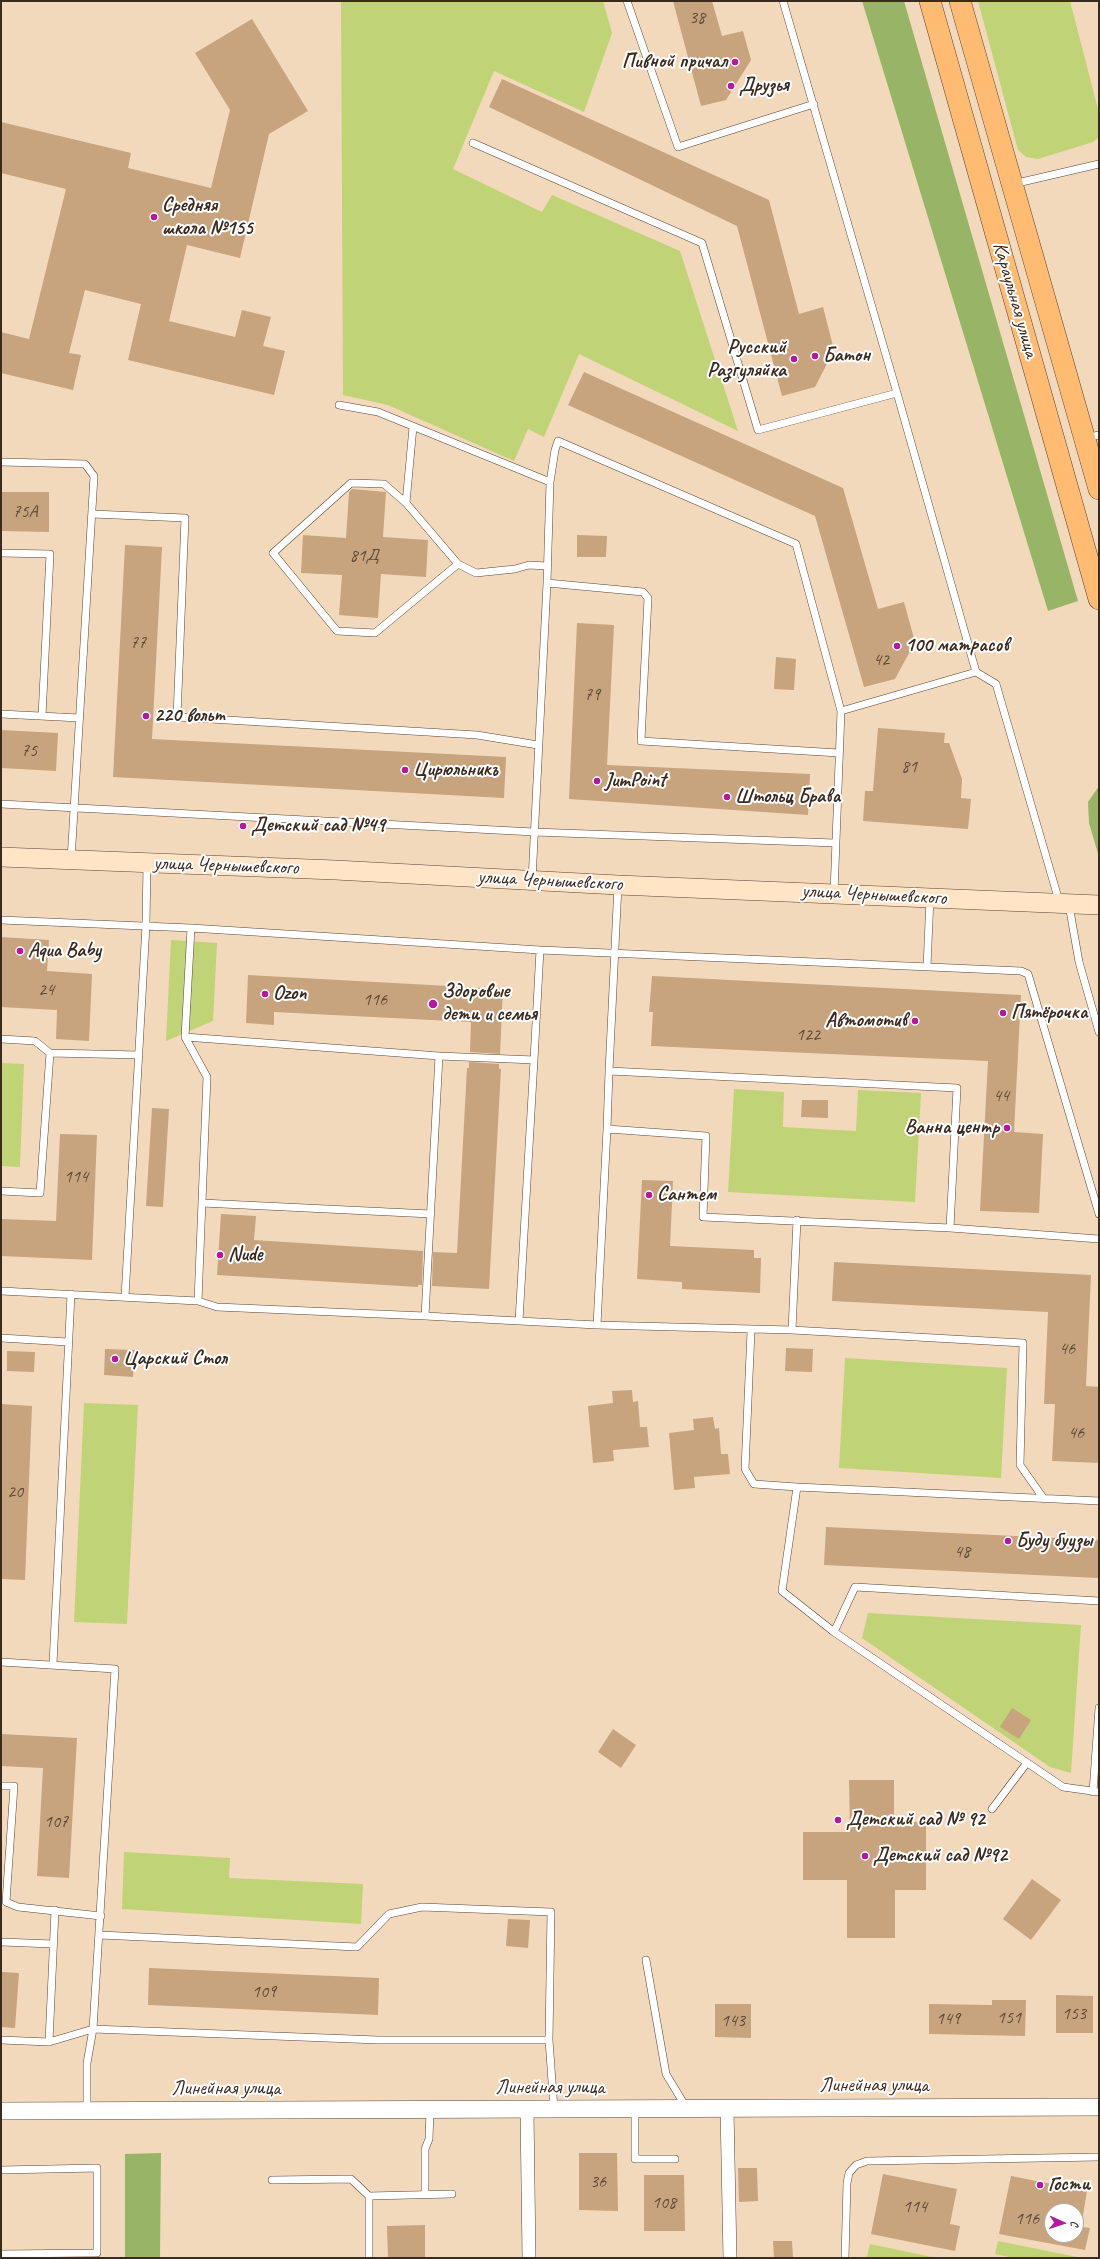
<!DOCTYPE html>
<html>
<head>
<meta charset="utf-8">
<style>
	body { margin:0 }
	#map { position:relative; width:1100px; height:2259px; overflow:hidden; background:#f3d9bb; font-family:Caveat,sans-serif }
	canvas { display:block }
	.frame { position:absolute; inset:0; border:2px solid #3b2a1e; pointer-events:none }
	.north { position:absolute; left:1044px; top:2203px; width:40px; height:40px; box-sizing:border-box; background:#fff; border:1px solid #b1aaa5; border-radius:50%; rotate:93deg; font-size:11px; font-weight:700; line-height:16px; text-align:center; color:#3b2a1e }
	.north::after { content:''; display:block; margin:auto; width:14px; height:18px; background:#b5179e; clip-path:polygon(50% 0,100% 100%,50% 72%,0 100%) }
</style>
</head>
<body>
<div id="map">
<canvas width="1100" height="2259"></canvas>
<div class="frame"></div>
<div class="north">С</div>
</div>
<script>
const context = document.querySelector('canvas').getContext('2d');
context.lineJoin = 'round';
function paint(path, color) {
  context.fillStyle = color;
  context.fill(path, 'evenodd');
}
function toPath(rows) {
  const path = new Path2D();
  for (const r of rows) {
    path.moveTo(r[0], r[1]);
    for (let i = 2; i < r.length; i += 2) path.lineTo(r[i], r[i + 1]);
  }
  return path;
}
function stroke(path, color, width, dash) {
  context.strokeStyle = color;
  context.lineWidth = width;
  context.lineCap = dash ? 'butt' : 'round';
  context.setLineDash(dash || []);
  context.stroke(path);
}
function write(font, color, halo, rows, align = 'center') {
  context.font = font + ' Caveat,sans-serif';
  context.lineWidth = 4;
  context.setLineDash([]);
  context.textBaseline = 'middle';
  context.strokeStyle = halo;
  context.fillStyle = color;
  for (const [text, x, y, turn = 0] of rows) {
    context.save();
    context.translate(x, y);
    context.rotate((+turn || 0) * Math.PI / 180);
    context.textAlign = isNaN(turn) ? turn : align;
    if (halo) context.strokeText(text, 0, 0);
    context.fillText(text, 0, 0);
    context.restore();
  }
}
const green = toPath([
	[341,1,603,1,612,33,584,112,494,71,453,169,542,212,552,195,680,251,738,431,579,354,544,437,528,429,514,461,388,405,343,395],
	[978,1,1070,1,1099,113,1099,137,1093,142,1038,159,1026,157,1018,150],
	[171,940,217,943,213,1021,166,1041],
	[1,1063,24,1064,20,1167,1,1166],
	[734,1089,784,1092,783,1127,856,1131,858,1090,921,1093,915,1202,728,1192],
	[845,1358,1007,1368,1001,1478,839,1468],
	[84,1403,138,1405,127,1624,74,1622],
	[868,1613,1081,1625,1071,1773,1050,1767,862,1638],
	[124,1852,230,1858,229,1878,363,1884,361,1924,122,1909],
	[998,2241,1082,2258,1014,2258,995,2254],
	[870,2244,937,2258,867,2257]
]);
const forest = toPath([
	[862,1,904,1,1078,601,1048,611],
	[1099,786,1099,857,1089,823,1088,802],
	[161,2153,160,2258,125,2258,125,2154]
]);
const building = toPath([
	[673,1,712,1,722,36,743,31,751,60,726,100,701,106],
	[252,19,308,111,269,134,240,258,187,245,169,321,235,337,242,310,271,317,263,346,285,351,274,395,128,360,141,304,85,290,69,353,81,355,73,390,1,373,1,332,29,339,66,189,1,173,1,122,131,153,128,168,211,188,230,110,195,53],
	[502,79,769,200,799,314,823,307,834,350,815,387,782,396,737,226,489,107],
	[584,372,843,488,878,609,904,602,915,642,895,679,864,687,815,516,568,405],
	[352,489,386,492,383,537,428,540,426,577,381,574,378,618,339,615,342,575,301,573,303,535,346,538,349,492],
	[1,492,49,492,49,532,1,531],
	[577,535,607,536,606,557,577,557],
	[125,545,162,547,152,739,506,757,504,798,113,777],
	[577,623,614,625,607,765,810,774,808,815,569,799],
	[776,657,796,659,794,690,774,689],
	[878,728,945,733,944,743,949,743,962,779,961,798,971,799,968,829,863,821,865,791,873,791],
	[1,730,58,733,56,771,1,768],
	[1,937,49,940,47,971,92,974,89,1041,56,1039,57,1010,1,1007],
	[248,975,503,989,500,1054,470,1052,471,1022,274,1012,274,1025,246,1023],
	[652,976,1021,995,1014,1132,1043,1134,1039,1213,980,1211,988,1061,651,1046,653,1012,649,1012],
	[469,1062,499,1064,499,1069,501,1069,489,1289,432,1286,433,1252,457,1253,467,1068,469,1068],
	[802,1100,828,1100,828,1118,801,1117],
	[152,1108,169,1109,163,1207,146,1206],
	[60,1134,97,1135,92,1260,1,1256,1,1219,56,1221],
	[642,1180,673,1181,670,1246,754,1250,754,1258,761,1258,760,1293,682,1289,682,1282,637,1279],
	[221,1214,256,1216,254,1240,423,1251,422,1285,418,1285,418,1287,217,1275],
	[834,1262,1091,1275,1086,1386,1099,1387,1099,1463,1052,1461,1055,1404,1044,1404,1048,1312,832,1301],
	[786,1348,813,1349,812,1372,785,1371],
	[105,1349,135,1350,133,1377,104,1375],
	[7,1351,35,1352,34,1372,7,1371],
	[632,1390,633,1402,638,1401,640,1427,647,1427,649,1447,613,1450,614,1461,593,1463,588,1406,613,1403,612,1391],
	[1,1404,32,1406,25,1580,1,1579],
	[713,1417,715,1429,719,1428,721,1454,728,1454,730,1474,694,1477,695,1488,674,1490,669,1433,694,1430,693,1419],
	[826,1527,1099,1540,1099,1578,824,1565],
	[1012,1708,1031,1720,1019,1739,1000,1727],
	[613,1729,636,1745,621,1768,598,1752],
	[1,1734,77,1738,69,1878,37,1876,43,1768,1,1766],
	[849,1780,894,1780,894,1822,926,1822,926,1890,895,1890,895,1938,847,1938,847,1880,803,1880,803,1832,850,1832],
	[1032,1879,1061,1900,1031,1940,1003,1919],
	[508,1919,530,1920,528,1948,506,1946],
	[149,1968,379,1978,378,2015,148,2005],
	[1,1972,19,1973,15,2028,1,2027],
	[1056,1995,1093,1996,1093,2033,1056,2033],
	[992,2000,1026,2000,1025,2036,929,2034,929,2004,992,2005],
	[715,2004,751,2004,751,2038,715,2037],
	[579,2153,617,2153,618,2211,579,2210],
	[738,2168,757,2168,758,2201,739,2202],
	[883,2174,957,2189,950,2224,960,2226,955,2251,871,2234],
	[644,2175,684,2175,685,2231,644,2231],
	[1011,2176,1087,2191,1081,2227,1090,2228,1085,2250,999,2234],
	[1052,2211,1076,2211,1076,2235,1052,2235],
	[425,2225,425,2258,388,2258,387,2226],
	[773,2241,792,2241,793,2258,774,2258]
]);
const service = toPath([
	[627,1,678,147,814,104],
	[473,143,702,243,758,430,897,393,783,1],
	[1013,184,1099,164],
	[897,393,976,672,996,684,1059,901],
	[339,405,378,412,550,482],
	[1086,438,1099,435],
	[1,462,85,464,94,476,71,860],
	[406,503,413,427],
	[93,514,185,518,177,717,477,735,538,745],
	[1,553,50,554,42,716],
	[458,564,375,633,337,631,273,553,351,483,384,484,406,503,458,564,476,573,515,569,529,565,547,566],
	[547,583,643,592,648,598,641,741,839,753],
	[1,714,79,718],
	[1,804,534,832,835,843],
	[532,880,547,583,550,482,555,450,558,441,796,544,841,711,976,672],
	[618,885,609,1071,957,1088,950,1228],
	[834,893,841,711],
	[1069,905,1079,962,1099,1032],
	[1,920,191,928,185,1037,207,1077,198,1301,1,1291],
	[191,928,540,950,534,1060],
	[540,950,1021,971,1028,974,1099,1214],
	[927,967,930,898],
	[185,1037,439,1056,425,1316,217,1307,198,1301],
	[1,1039,35,1041,50,1053,139,1055],
	[607,1129,609,1071],
	[1,1191,40,1193,50,1053],
	[202,1203,431,1214],
	[125,1297,146,925,147,864],
	[425,1316,519,1321,534,1060,439,1056],
	[519,1321,597,1325],
	[792,1330,797,1220],
	[751,1331,745,1469,754,1484,797,1487],
	[1,1338,68,1342],
	[1044,1499,1020,1465,1023,1343,792,1330,597,1325,607,1129,706,1136,703,1217,950,1228,1099,1239],
	[1099,1501,797,1487,782,1591,834,1632,1063,1787,1099,1792],
	[834,1632,855,1587,1099,1601],
	[1,1662,115,1669,93,2029,87,2063,87,2111],
	[53,1664,71,1294],
	[1,1786,14,1786,6,1902,18,1907,101,1916],
	[1093,1792,1099,1708],
	[992,1809,1026,1764],
	[55,1910,49,2042,93,2029,378,2040,549,2040],
	[100,1935,357,1947,389,1914,422,1907,551,1912,549,2040,554,2109],
	[1,1942,53,1944],
	[646,1960,666,2074,686,2107],
	[1,2040,49,2042],
	[635,2109,635,2159,675,2159],
	[1,2170,97,2168,97,2253,1,2254],
	[272,2180,351,2179,369,2196],
	[425,2195,425,2149,429,2139,430,2111],
	[369,2258,369,2196,452,2194],
	[845,2258,847,2183,849,2173,856,2165,867,2161,1099,2157]
]);
const minor = toPath([
	[727,2109,730,2258],
	[527,2110,529,2258]
]);
const tertiary = toPath([
	[1,2111,1099,2107]
]);
const secondary = toPath([
	[1,857,335,870,618,885,1099,905]
]);
const primary = toPath([
	[930,1,1099,599],
	[960,1,1099,489]
]);
const markers = [
	[735,62,4,"#b5179e"],
	[731,86,4,"#b5179e"],
	[154,217,4,"#b5179e"],
	[815,356,4,"#b5179e"],
	[794,359,4,"#b5179e"],
	[897,646,4,"#b5179e"],
	[146,716,4,"#b5179e"],
	[405,770,4,"#b5179e"],
	[597,781,4,"#b5179e"],
	[727,797,4,"#b5179e"],
	[243,826,4,"#b5179e"],
	[20,951,4,"#b5179e"],
	[265,994,4,"#b5179e"],
	[433,1004,5,"#b5179e"],
	[1003,1013,4,"#b5179e"],
	[915,1021,4,"#b5179e"],
	[1007,1128,4,"#b5179e"],
	[649,1195,4,"#b5179e"],
	[220,1255,4,"#b5179e"],
	[115,1359,4,"#b5179e"],
	[1008,1541,4,"#b5179e"],
	[838,1820,4,"#b5179e"],
	[865,1856,4,"#b5179e"],
	[1040,2185,4,"#b5179e"]
];
const numberNames = [
	["38",697,18],
	["75А",25,512],
	["81Д",364,556],
	["77",138,643],
	["42",881,660],
	["79",592,695],
	["75",29,751],
	["81",909,767],
	["24",46,990],
	["116",375,1000],
	["122",808,1035],
	["44",1001,1096],
	["114",76,1177],
	["46",1067,1349],
	["46",1076,1433],
	["20",15,1492],
	["48",962,1552],
	["107",56,1822],
	["109",264,1992],
	["153",1074,2014],
	["151",1009,2018],
	["149",948,2019],
	["143",733,2021],
	["36",598,2182],
	["108",664,2203],
	["114",915,2207],
	["116",1027,2219]
];
const poiNames = [
	["Пивной причал",727,62,"right"],
	["Друзья",739,86],
	["Средняя",162,206],
	["школа №155",162,229],
	["Русский",786,348,"right"],
	["Разгуляйка",786,371,"right"],
	["Батон",823,356],
	["100 матрасов",905,646],
	["220 вольт",154,716],
	["Цирюльникъ",413,770],
	["JumPoint",605,781],
	["Штольц Брава",735,797],
	["Детский сад №49",251,826],
	["Aqua Baby",28,951],
	["Здоровые",442,992],
	["дети и семья",442,1015],
	["Ozon",273,994],
	["Пятёрочка",1011,1013],
	["Автомотив",907,1021,"right"],
	["Ванна центр",999,1128,"right"],
	["Сантем",657,1195],
	["Nude",228,1255],
	["Царский Стол",123,1359],
	["Буду буузы",1016,1541],
	["Детский сад № 92",846,1820],
	["Детский сад №92",873,1856],
	["Гости",1048,2185]
];
const streetNames = [
	["Караульная улица",1015,300,74],
	["улица Чернышевского",226,866,2],
	["улица Чернышевского",550,881,3],
	["улица Чернышевского",874,895,3],
	["Линейная улица",874,2086],
	["Линейная улица",550,2088],
	["Линейная улица",226,2089]
];
paint(green, '#c0d376');
paint(forest, '#98b567');
paint(building, '#c7a37e');
stroke(service, '#574436', 8);
stroke(minor, '#574436', 14);
stroke(tertiary, '#574436', 18);
stroke(secondary, '#574436', 20);
stroke(primary, '#574436', 22);
stroke(service, '#fff', 7);
stroke(minor, '#fff', 13);
stroke(tertiary, '#fff', 17);
stroke(secondary, '#ffe4c6', 19);
stroke(primary, '#febb71', 21);
for (const [x, y, r, color] of markers) {
  const dot = new Path2D();
  dot.arc(x, y, r, 0, 2 * Math.PI);
  context.fillStyle = color;
  context.fill(dot);
  stroke(dot, '#fff', 1.5);
}
write('18px', '#5e4836', null, numberNames);
write('bold 20px', '#3b2a1e', '#fff', poiNames, 'left');
write('20px', '#3b2a1e', '#fff', streetNames);
</script>
</body>
</html>
